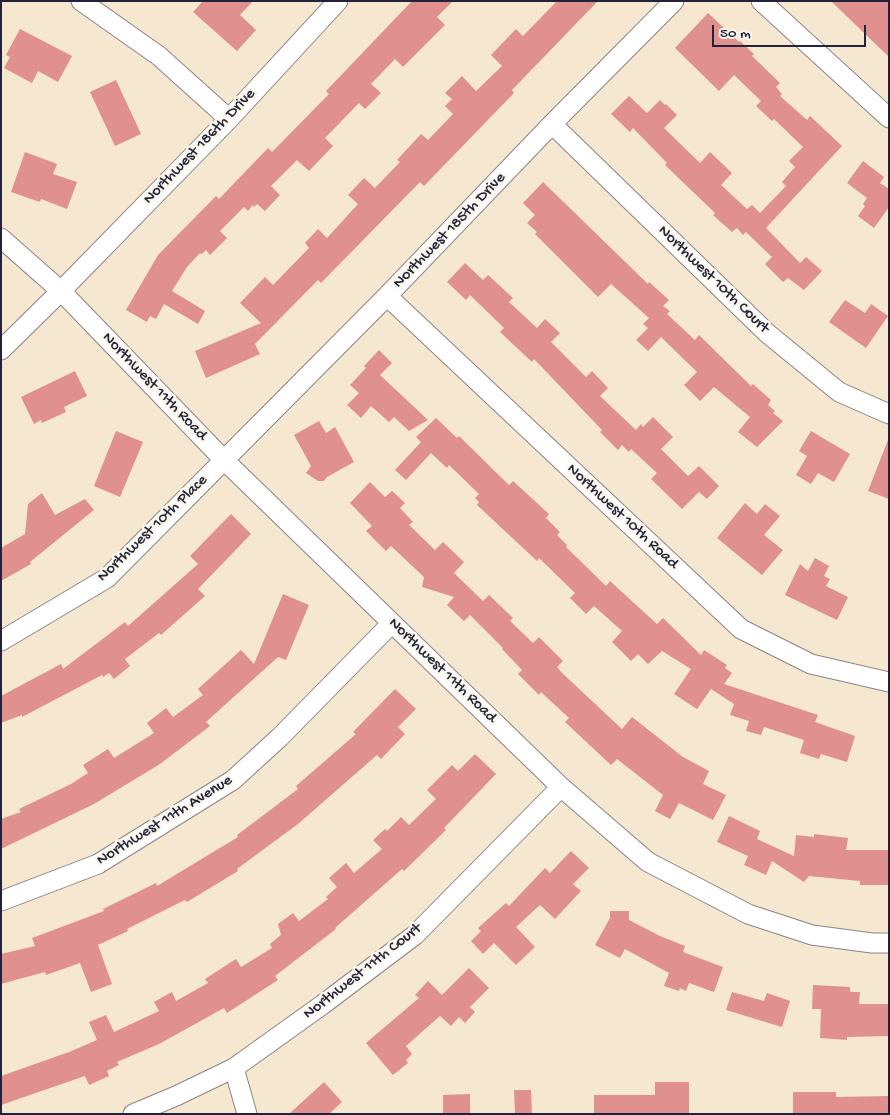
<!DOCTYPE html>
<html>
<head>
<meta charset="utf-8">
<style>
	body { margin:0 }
	#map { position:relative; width:890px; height:1115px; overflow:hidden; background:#f5e7d0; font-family:"Gochi Hand",sans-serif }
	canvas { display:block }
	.frame { position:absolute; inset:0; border:2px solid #22223b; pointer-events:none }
	.scale { position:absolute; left:712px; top:25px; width:154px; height:22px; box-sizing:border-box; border:2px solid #22223b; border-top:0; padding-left:6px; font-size:15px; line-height:18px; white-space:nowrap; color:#22223b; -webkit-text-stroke:4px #fbf7ec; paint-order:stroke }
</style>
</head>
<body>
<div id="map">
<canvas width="890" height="1115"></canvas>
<div class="frame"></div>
<div class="scale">50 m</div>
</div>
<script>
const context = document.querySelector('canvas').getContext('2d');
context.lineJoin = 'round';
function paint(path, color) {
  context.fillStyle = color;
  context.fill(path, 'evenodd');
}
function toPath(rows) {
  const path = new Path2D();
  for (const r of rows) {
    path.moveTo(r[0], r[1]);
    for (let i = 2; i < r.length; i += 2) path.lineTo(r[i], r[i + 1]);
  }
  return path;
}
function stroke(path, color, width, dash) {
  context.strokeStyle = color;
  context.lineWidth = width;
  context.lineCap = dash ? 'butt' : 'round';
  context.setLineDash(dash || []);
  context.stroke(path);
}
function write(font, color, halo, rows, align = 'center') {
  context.font = font + ' "Gochi Hand",sans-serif';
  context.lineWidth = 5;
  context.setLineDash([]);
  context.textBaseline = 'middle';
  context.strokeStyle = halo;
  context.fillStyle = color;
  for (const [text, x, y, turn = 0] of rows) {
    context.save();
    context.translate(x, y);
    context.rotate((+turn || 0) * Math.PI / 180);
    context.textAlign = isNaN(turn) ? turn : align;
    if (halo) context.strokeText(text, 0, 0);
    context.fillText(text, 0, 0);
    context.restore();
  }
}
const building = toPath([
	[203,1,253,1,240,15,256,30,237,51,193,12],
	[412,1,453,1,437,17,445,25,403,67,395,59,371,84,381,93,365,109,359,103,325,138,333,146,309,171,297,160,271,186,280,195,265,211,257,204,254,207,253,205,248,211,244,207,220,231,227,238,210,255,206,250,202,254,200,253,187,267,172,291,205,311,198,324,164,304,156,319,150,316,147,322,126,310,158,255,216,196,219,199,268,148,272,152,329,94,326,91],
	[557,1,598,1,512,90,514,93,424,186,420,182,321,283,318,280,255,344,260,354,206,378,195,351,261,323,240,303,265,277,273,285,309,248,305,243,318,229,327,238,358,204,348,195,364,178,375,188,400,162,397,160,421,134,428,140,453,114,445,106,452,99,445,93,462,76,476,91,502,66,491,55,516,29,523,36],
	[831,1,889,1,889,57,863,32],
	[708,13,739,42,740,41,754,54,752,56,780,83,776,87,782,94,780,96,807,120,810,116,842,146,766,228,800,263,806,257,822,271,804,290,788,278,783,282,765,264,772,257,746,232,743,235,737,228,732,232,713,215,715,213,665,165,667,163,633,128,630,132,611,114,629,96,647,113,660,100,665,105,666,104,677,115,664,128,700,163,710,152,732,173,721,185,747,209,752,205,760,213,786,186,782,182,795,167,789,161,803,147,774,119,772,121,756,106,761,101,734,75,719,91,675,48],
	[20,29,72,56,58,82,38,71,32,83,4,68,10,57,6,55],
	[116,80,141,134,115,146,90,92],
	[25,152,57,164,53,174,77,182,67,209,41,199,40,202,11,192],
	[863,161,884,177,880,183,889,189,889,207,874,228,858,216,865,206,863,204,867,198,847,183],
	[543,182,648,284,649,282,669,300,663,306,670,311,667,314,695,340,699,335,751,386,753,384,771,400,768,405,775,411,773,413,783,421,757,447,738,432,750,417,714,387,700,401,684,385,697,372,661,337,648,351,636,340,648,328,643,324,649,318,611,284,598,297,535,234,537,232,527,223,535,215,523,203],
	[465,263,483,280,488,275,513,298,509,302,537,328,545,319,560,333,551,342,586,377,592,371,608,388,600,396,636,430,641,424,643,427,653,417,673,437,661,449,688,476,699,466,719,486,707,499,699,492,682,509,651,479,657,473,631,449,629,452,622,445,618,450,600,432,602,430,534,359,532,362,500,332,504,328,470,295,466,300,447,282],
	[845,300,865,313,871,304,888,316,866,348,829,322],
	[379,350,392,363,380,375,428,420,409,431,394,417,389,422,371,406,361,418,347,405,359,393,350,385,366,368,364,366],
	[75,371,87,396,64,407,66,412,42,423,41,420,34,424,21,397],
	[436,418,457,438,459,436,509,485,513,481,549,514,546,518,560,532,557,535,567,545,566,547,606,586,610,581,657,624,663,618,701,655,704,650,727,665,725,668,732,673,724,684,818,715,815,722,855,736,847,762,821,754,819,759,800,753,804,740,764,727,761,735,746,731,749,721,730,715,734,704,711,689,697,709,674,694,691,669,662,651,648,664,638,654,631,661,612,642,622,631,594,606,586,614,570,598,575,593,539,558,537,561,477,505,479,502,475,498,479,494,449,465,447,468,431,453,406,480,395,470,421,442,416,437],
	[319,421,326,433,335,427,354,462,327,477,324,481,318,481,306,473,311,466,294,435],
	[116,431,143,442,120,497,94,486],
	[811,431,850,454,834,482,818,473,811,484,796,475,807,456,799,451],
	[888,440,889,440,889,499,868,491],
	[370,482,385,497,392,491,405,503,400,508,413,522,409,525,435,550,443,542,464,562,454,573,483,601,489,595,513,618,510,621,533,643,539,637,563,661,557,667,561,672,622,729,632,717,683,757,709,771,703,784,726,795,713,820,679,803,670,819,655,811,663,795,617,759,611,765,565,722,569,718,541,692,539,695,518,674,522,670,502,649,503,648,470,615,464,621,447,605,454,597,422,587,424,577,391,546,386,551,366,531,372,526,350,503],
	[42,493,55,515,85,499,94,510,30,562,31,564,1,581,1,548,25,534,28,504],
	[745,503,757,514,765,504,780,516,764,535,783,550,762,575,717,538],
	[231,514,251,534,198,589,205,596,161,635,159,633,125,659,130,666,114,679,109,673,103,677,102,675,22,717,22,715,1,723,1,696,61,664,63,669,125,622,128,626,198,564,190,556],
	[815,558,829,566,824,576,830,579,826,586,848,597,837,620,785,595,800,564,808,571],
	[283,594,309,605,286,660,278,657,206,722,210,726,160,764,94,804,1,849,1,819,21,812,19,809,71,784,88,773,83,765,108,749,114,758,154,733,147,723,166,708,173,717,203,695,198,689,241,650,254,664],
	[395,689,416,709,398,727,405,734,381,759,377,755,298,824,237,869,238,871,187,902,185,900,127,929,128,931,98,945,112,984,91,992,80,963,46,975,45,972,1,984,1,954,35,946,32,938,104,911,103,909,156,883,157,886,238,837,237,835,298,789,296,786,356,734,353,732],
	[475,754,496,774,444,828,446,830,404,871,402,869,335,928,336,929,275,976,278,980,227,1013,224,1008,159,1044,117,1062,119,1065,107,1071,109,1076,89,1085,85,1076,1,1105,1,1076,69,1052,97,1040,89,1022,106,1015,114,1032,159,1011,154,1002,172,992,176,1001,208,983,205,979,236,959,241,967,272,948,270,944,281,935,278,924,293,913,299,921,328,899,326,897,337,887,329,878,346,863,354,873,382,849,373,840,385,829,387,831,401,817,409,825,436,799,427,790,452,765,458,771],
	[729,816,760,831,757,839,794,856,796,835,814,837,814,834,848,838,846,850,889,850,889,885,860,885,860,881,809,876,804,882,772,861,766,875,744,865,748,856,717,842],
	[571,851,589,868,573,884,581,891,555,919,540,905,516,927,535,947,516,965,494,943,483,954,471,941,481,931,478,928,506,903,509,906,545,868,550,873],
	[610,911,629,911,629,920,660,936,685,946,683,952,723,967,714,992,689,983,686,991,680,988,679,991,664,986,669,973,625,949,620,958,595,945,610,918],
	[469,968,489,988,470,1007,475,1012,465,1023,459,1017,451,1026,440,1016,406,1046,412,1054,406,1060,408,1063,393,1075,366,1043,419,998,415,995,428,981,442,995],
	[813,985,850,987,850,992,860,992,859,1004,889,1004,889,1036,847,1037,847,1040,820,1038,821,1009,812,1009],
	[732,992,764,1001,767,993,790,1001,782,1027,726,1010],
	[324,1082,342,1102,329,1114,289,1114],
	[655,1082,689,1082,689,1114,594,1114,594,1095,655,1095],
	[514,1090,531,1090,532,1114,515,1114],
	[793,1092,836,1092,836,1097,889,1096,889,1114,793,1114],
	[470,1094,470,1114,443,1114,443,1095]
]);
const street = toPath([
	[81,1,159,56,229,119],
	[761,1,889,118],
	[552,124,767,333,839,392,889,414],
	[1,238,61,291,224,460,561,787,648,862,748,914,812,935,872,943,889,943],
	[387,296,741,629,811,664,889,682],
	[1,350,61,291,229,119,338,1],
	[1,641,107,578,387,296,552,124,674,1],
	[1,901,98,864,233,780,280,737,392,623],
	[234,1068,247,1114],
	[133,1114,176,1096,234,1068,322,1005,415,935,561,787]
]);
const streetNames = [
	["Northwest 186th Drive",200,147,-46],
	["Northwest 185th Drive",450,231,-46],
	["Northwest 10th Court",713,280,44],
	["Northwest 11th Road",154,387,46],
	["Northwest 10th Road",622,517,43],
	["Northwest 10th Place",153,529,-44],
	["Northwest 11th Road",442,671,44],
	["Northwest 11th Avenue",165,821,-32],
	["Northwest 11th Court",363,972,-38]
];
paint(building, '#e0908e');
stroke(street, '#8c8486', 21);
stroke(street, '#fff', 19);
write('16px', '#22223b', '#fbf7ec', streetNames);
</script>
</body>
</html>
